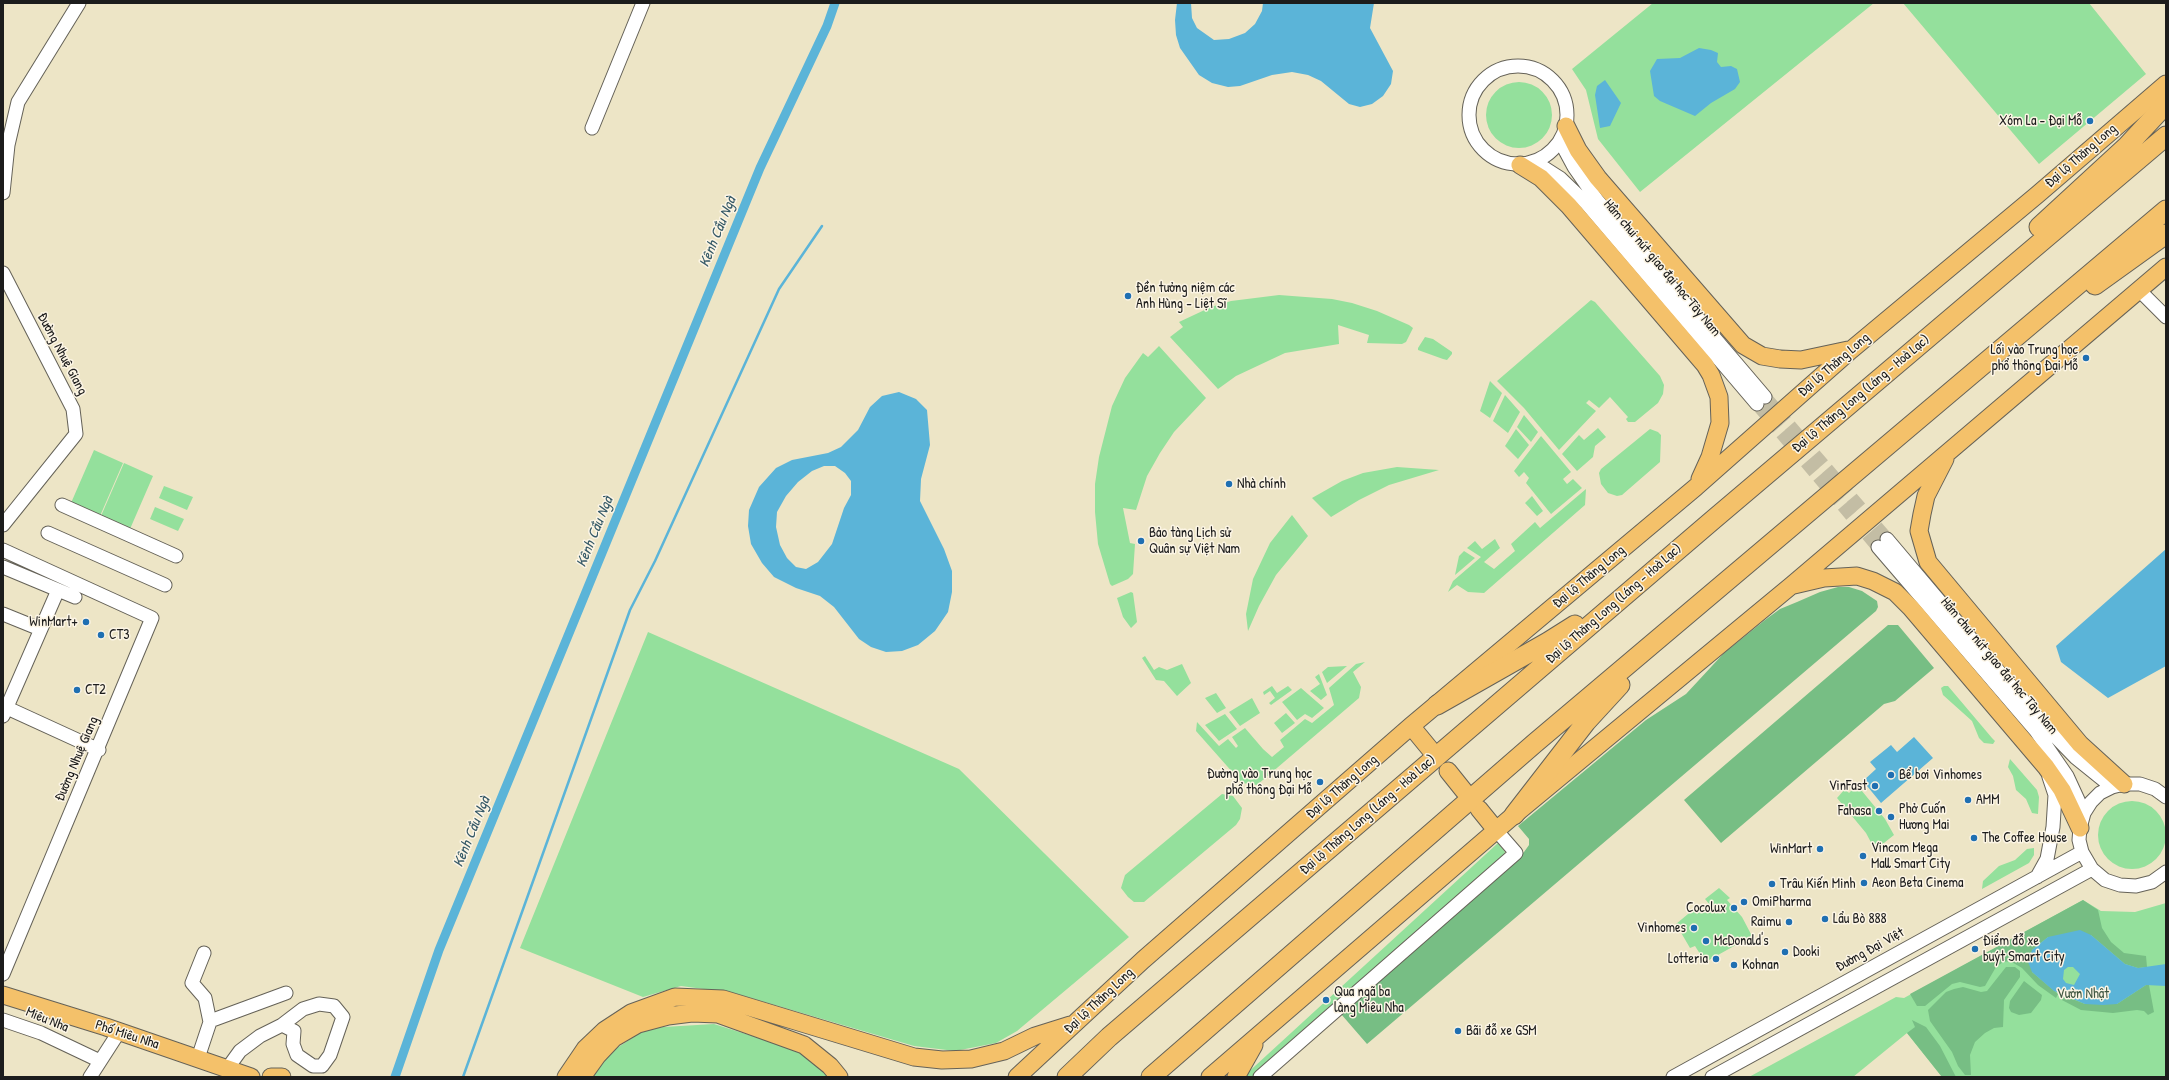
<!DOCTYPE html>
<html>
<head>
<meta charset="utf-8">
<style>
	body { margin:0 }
	#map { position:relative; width:2169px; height:1080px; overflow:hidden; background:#ede5c6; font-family:"Patrick Hand",sans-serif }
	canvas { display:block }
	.frame { position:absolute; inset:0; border:4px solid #1c1c1c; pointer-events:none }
</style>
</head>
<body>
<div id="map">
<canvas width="2169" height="1080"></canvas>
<div class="frame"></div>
</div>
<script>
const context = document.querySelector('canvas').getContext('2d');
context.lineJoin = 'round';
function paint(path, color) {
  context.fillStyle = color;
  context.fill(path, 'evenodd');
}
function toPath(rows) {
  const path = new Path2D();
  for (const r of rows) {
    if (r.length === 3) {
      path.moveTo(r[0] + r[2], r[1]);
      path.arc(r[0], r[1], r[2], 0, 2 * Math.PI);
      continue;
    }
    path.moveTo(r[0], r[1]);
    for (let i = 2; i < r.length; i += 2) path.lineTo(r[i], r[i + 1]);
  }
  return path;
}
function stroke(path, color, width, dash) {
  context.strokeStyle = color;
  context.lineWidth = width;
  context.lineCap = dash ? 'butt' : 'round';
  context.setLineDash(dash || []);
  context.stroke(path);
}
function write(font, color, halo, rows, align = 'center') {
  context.font = font + ' "Patrick Hand",sans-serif';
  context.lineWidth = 3;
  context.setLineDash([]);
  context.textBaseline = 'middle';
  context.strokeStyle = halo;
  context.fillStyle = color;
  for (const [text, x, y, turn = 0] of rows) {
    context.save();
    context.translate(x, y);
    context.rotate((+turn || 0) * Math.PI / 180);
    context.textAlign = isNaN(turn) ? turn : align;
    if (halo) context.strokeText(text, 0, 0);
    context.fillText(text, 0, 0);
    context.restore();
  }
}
const green = toPath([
	[1653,3,1874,3,1640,192,1598,139,1586,90,1572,69],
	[1903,3,2089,3,2146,74,2039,164],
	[1519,115,33],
	[1279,295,1332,299,1352,303,1377,311,1409,325,1413,328,1406,342,1402,344,1367,343,1369,335,1338,325,1339,344,1285,353,1236,376,1218,389,1170,337,1183,327,1179,322,1211,307,1231,301],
	[1591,300,1595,302,1660,376,1664,385,1663,394,1658,403,1635,422,1628,422,1626,419,1628,417,1610,397,1599,408,1589,400,1586,403,1596,411,1559,450,1524,408,1497,381],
	[1425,337,1433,339,1452,352,1452,354,1447,360,1443,359,1418,350,1418,348],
	[1159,346,1206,398,1174,432,1160,453,1147,476,1136,510,1123,508,1130,543,1135,544,1133,574,1128,579,1112,586,1110,584,1098,544,1095,512,1095,484,1099,457,1112,406,1125,378,1143,353,1148,357],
	[1490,381,1502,393,1490,418,1480,411],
	[1505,395,1520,412,1508,433,1493,421],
	[1524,415,1538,432,1531,442,1517,427],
	[1598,428,1606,437,1595,446,1593,457,1577,471,1562,454,1579,435,1584,440],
	[1516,429,1529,445,1518,459,1505,446],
	[1650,429,1658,432,1661,435,1660,462,1622,495,1617,496,1608,493,1601,484,1599,473,1601,469],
	[1541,436,1571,472,1563,479,1567,484,1573,479,1582,488,1551,514,1526,483,1529,478,1524,472,1519,477,1514,471],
	[94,450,123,463,100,516,71,503],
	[124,463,153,476,130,529,101,516],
	[1397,467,1439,470,1389,485,1359,500,1331,517,1312,498,1342,481,1363,473],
	[164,486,193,497,187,510,159,498],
	[1586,489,1585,505,1484,593,1468,592,1457,585,1448,592,1453,581,1481,557,1467,548,1475,541,1482,549,1495,539,1500,548,1484,562,1494,569,1515,551,1511,544,1535,522,1540,528],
	[1532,496,1543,511,1537,516,1525,503],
	[155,507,184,519,178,531,150,519],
	[1292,515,1308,536,1276,575,1259,606,1248,631,1246,614,1253,579,1270,543],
	[1464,551,1475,558,1455,575,1459,556],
	[1131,592,1133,593,1137,622,1131,628,1123,617,1117,598],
	[648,632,959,769,1129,937,1017,1031,996,1043,955,1051,914,1046,734,993,681,986,643,997,520,948],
	[1145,656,1154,670,1159,667,1167,670,1182,664,1191,683,1177,696,1164,681,1156,680,1142,658],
	[1365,662,1353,672,1361,687,1359,698,1257,785,1242,783,1196,731,1197,722,1219,746,1228,739,1236,748,1238,746,1232,737,1245,728,1263,749,1272,757,1284,747,1280,740,1305,719,1312,723,1334,705,1329,688,1356,664],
	[1347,666,1327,683,1322,672,1328,667],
	[1319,674,1327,695,1321,700,1310,691,1320,684,1315,677],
	[1272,686,1277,693,1288,686,1292,690,1271,705,1269,703,1275,698,1270,691,1264,695,1263,692],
	[1944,686,1948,686,1992,738,1995,741,1993,744,1984,743,1979,738,1972,721,1943,695,1941,688],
	[1301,688,1324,708,1312,718,1305,714,1297,720,1282,702],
	[1216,693,1226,708,1217,713,1205,698],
	[1252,698,1260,713,1240,726,1229,712],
	[1286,713,1295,723,1282,733,1274,723],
	[1225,714,1237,729,1219,741,1205,725],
	[2010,759,2037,790,2039,797,2038,814,2032,813,2026,799,2016,790,2013,776,2008,767],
	[1857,785,1885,819,1894,835,1875,850,1866,833,1837,798,1845,789,1849,793],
	[1222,794,1233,796,1242,808,1240,819,1236,825,1144,902,1134,902,1128,897,1121,888,1125,875],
	[2132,835,34],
	[1498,843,1505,852,1504,855,1252,1077,1243,1077],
	[2034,848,2034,855,2029,863,1982,889,1983,881,1999,866,2015,860,2027,849],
	[1719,888,1730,898,1727,900,1742,917,1752,936,1709,960,1706,955,1702,957,1695,946,1690,948,1676,924,1694,909,1697,914,1702,910,1704,911,1710,905,1705,899],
	[2083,900,2101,911,2135,912,2166,903,2166,1077,1942,1077,1907,1033,1853,1077,1749,1077,1896,997,1904,998],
	[714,1024,800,1051,831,1077,590,1077,605,1056,647,1028]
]);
const forest = toPath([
	[1838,587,1849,587,1862,591,1877,601,1878,607,1876,611,1367,1044,1341,1014,1524,852,1529,845,1529,839,1518,826,1646,720,1686,694,1724,653,1765,620,1780,609,1797,602,1820,592],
	[1888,625,1898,625,1934,668,1895,701,1884,704,1721,843,1684,800],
	[2083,900,2098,910,2102,928,2111,942,2124,953,2146,956,2147,967,2138,968,2125,964,2091,935,2048,937,2032,950,2032,972,2058,994,2056,998,2038,985,2022,968,2010,961,2003,962,1996,967,1985,986,1980,987,1960,982,1952,984,1925,1006,1917,1006,1910,994],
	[2006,967,2015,967,2020,971,2020,977,2004,1000,2003,1027,1994,1028,1985,1033,1975,1042,1970,1055,1971,1075,1965,1075,1958,1066,1952,1052,1930,1021,1928,1010,1946,992,1954,989,1963,987,1981,992,1987,991],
	[2024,981,2042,995,2041,1000,2031,1013,2019,1015,2011,1012,2009,1008,2010,1001],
	[2146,985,2149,985,2154,1012,2148,1015,2144,1011,2137,1010,2113,1013,2081,1010,2060,999,2062,995,2085,1004,2117,1004],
	[1912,1020,1926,1027,1940,1046,1956,1077,1942,1077,1907,1033,1915,1027]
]);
const water = toPath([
	[1177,3,1191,3,1192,18,1197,28,1214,40,1229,39,1245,33,1255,24,1262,11,1263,3,1374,3,1370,28,1393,71,1391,84,1383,96,1372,104,1360,107,1349,104,1321,81,1308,75,1292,72,1272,75,1240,86,1228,87,1212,83,1199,75,1180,48,1176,35,1175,20],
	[1699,48,1711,50,1718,53,1717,62,1721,67,1731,66,1737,69,1740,82,1735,89,1711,103,1695,116,1660,101,1654,96,1650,71,1657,59,1680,58],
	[1605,80,1621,103,1610,126,1600,128,1595,95,1597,86],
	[899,392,916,399,927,410,930,445,921,479,920,501,944,549,952,571,952,592,948,612,935,631,918,645,902,651,886,652,871,647,859,639,834,607,820,596,796,588,774,577,762,563,751,544,748,526,749,510,759,487,776,468,792,460,828,453,841,447,858,430,870,407,882,396],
	[824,466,835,466,845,473,851,481,851,495,844,508,832,544,818,562,806,569,796,567,787,558,780,545,776,527,777,512,786,496,798,482,812,471],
	[2166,549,2166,666,2108,698,2061,662,2056,646],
	[1914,737,1933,758,1881,803,1863,781,1876,769,1870,762,1891,745,1897,752],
	[2080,930,2091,935,2125,964,2138,968,2166,964,2166,986,2146,985,2117,1004,2103,1005,2085,1004,2054,991,2032,972,2028,962,2032,950,2048,937],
	[2068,967,2073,967,2080,974,2074,985,2066,983,2063,979,2064,970]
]);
const stream = toPath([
	[463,1077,630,610,655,561,779,289,822,226]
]);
const canal = toPath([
	[395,1077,439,950,760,168,827,26,835,3]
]);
const minorTunnel = toPath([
	[1765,397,1887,539],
	[1757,404,1878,547]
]);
const minor = toPath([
	[1518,115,49],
	[592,128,643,3],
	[1560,141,1574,167,1597,200,1765,397],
	[1535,162,1560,178,1586,203,1757,404],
	[3,193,8,145,18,102,79,3],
	[3,273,73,409,76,434,3,525],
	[2139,290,2166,317],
	[62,505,176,556],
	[48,533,165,585],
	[1887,539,2045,726,2076,758,2112,787],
	[1878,547,2036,731,2067,776,2084,813],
	[3,550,152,618,3,974],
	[3,567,75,597],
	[3,614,40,629],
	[3,706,99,750],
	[3,716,58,590],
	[2166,797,2155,789,2140,784,2124,784,2112,787,2100,793,2091,802,2084,813,2080,828,2079,840,2082,852,2092,869,2105,880,2120,885,2136,886,2152,882,2166,872],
	[2037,877,2047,859,2053,827,2055,795,2049,777],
	[3,1020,41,1033,100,1061],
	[210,1021,286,993],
	[198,1058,210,1022,205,998,192,983,204,953],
	[227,1069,240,1051,260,1036,282,1025,294,1031,293,1044,297,1055,313,1066,322,1066,330,1055,343,1017,334,1006,319,1004,303,1009,282,1025],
	[90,1077,119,1032],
	[1260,1077,1516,853,1496,830],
	[1673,1077,2082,852],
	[1712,1077,2092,869]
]);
const major = toPath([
	[1566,126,1578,150,1598,178,1743,345,1762,356,1780,359,1801,360,1848,350],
	[1520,165,1541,178,1569,206,1705,365,1711,375,1719,397,1720,423,1710,457,1700,479],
	[1945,459,1926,496,1922,514,1919,531,1928,562,2080,744,2124,784],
	[1794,585,1824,578,1857,576,1873,581,1895,592,1911,608,2046,767,2062,790,2080,828],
	[1411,726,1434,754],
	[1448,771,1464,791],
	[1479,809,1496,830],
	[3,995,106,1027,251,1077],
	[271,1077,282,1077],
	[566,1077,585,1049,605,1030,631,1013,675,997,723,999,914,1057,942,1060,971,1059,1004,1051,1035,1036,1070,1025],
	[582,1077,597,1056,614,1038,638,1024,668,1016,692,1013,718,1014,804,1045,830,1066,839,1077],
	[1017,1077,1143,960,1411,726,1696,487,1851,350,2037,195,2166,84],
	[1210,1077,1514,815,1792,585,2166,267],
	[1236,1077,1254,1045]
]);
const highway = toPath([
	[2039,227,2127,146,2166,104],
	[2095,285,2166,234],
	[1437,705,1548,642,1575,625],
	[1514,815,1586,722,1620,685],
	[1067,1077,1109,1037,1714,519,2166,136],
	[1151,1077,1535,743,2166,210]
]);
const markers = [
	[2090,121,4,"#1f6fb2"],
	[1128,296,4,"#1f6fb2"],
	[2086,358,4,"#1f6fb2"],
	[1229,484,4,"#1f6fb2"],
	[1141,541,4,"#1f6fb2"],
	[86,622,4,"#1f6fb2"],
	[101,635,4,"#1f6fb2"],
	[77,690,4,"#1f6fb2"],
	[1891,775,4,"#1f6fb2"],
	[1320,782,4,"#1f6fb2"],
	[1875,786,4,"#1f6fb2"],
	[1968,800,4,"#1f6fb2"],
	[1879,811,4,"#1f6fb2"],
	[1891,817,4,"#1f6fb2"],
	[1974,838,4,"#1f6fb2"],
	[1820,849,4,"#1f6fb2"],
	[1863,856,4,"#1f6fb2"],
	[1864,883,4,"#1f6fb2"],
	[1772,884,4,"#1f6fb2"],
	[1744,902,4,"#1f6fb2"],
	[1734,908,4,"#1f6fb2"],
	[1825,919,4,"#1f6fb2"],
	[1789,922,4,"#1f6fb2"],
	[1694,928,4,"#1f6fb2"],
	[1706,941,4,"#1f6fb2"],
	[1975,949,4,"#1f6fb2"],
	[1785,952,4,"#1f6fb2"],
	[1716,959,4,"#1f6fb2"],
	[1734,965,4,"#1f6fb2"],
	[1326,1000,4,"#1f6fb2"],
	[1458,1031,4,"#1f6fb2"]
];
const poiNames = [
	["Xóm La - Đại Mỗ",2082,121,"right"],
	["Đền tưởng niệm các",1136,288],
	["Anh Hùng - Liệt Sĩ",1136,304],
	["Lối vào Trung học",2078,350,"right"],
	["phổ thông Đại Mỗ",2078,366,"right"],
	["Nhà chính",1237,484],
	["Bảo tàng Lịch sử",1149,533],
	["Quân sự Việt Nam",1149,549],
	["WinMart+",78,622,"right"],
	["CT3",109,635],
	["CT2",85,690],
	["Đường vào Trung học",1312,774,"right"],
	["phổ thông Đại Mỗ",1312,790,"right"],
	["Bể bơi Vinhomes",1899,775],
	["VinFast",1867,786,"right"],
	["AMM",1976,800],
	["Phở Cuốn",1899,809],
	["Hương Mai",1899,825],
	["Fahasa",1871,811,"right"],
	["The Coffee House",1982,838],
	["Vincom Mega",1871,848],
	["Mall Smart City",1871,864],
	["WinMart",1812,849,"right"],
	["Aeon Beta Cinema",1872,883],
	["Trâu Kiến Minh",1780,884],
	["OmiPharma",1752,902],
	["Cocolux",1726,908,"right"],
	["Lẩu Bò 888",1833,919],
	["Raimu",1781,922,"right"],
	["Vinhomes",1686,928,"right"],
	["McDonald's",1714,941],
	["Điểm đỗ xe",1983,941],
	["buýt Smart City",1983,957],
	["Dooki",1793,952],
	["Lotteria",1708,959,"right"],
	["Kohnan",1742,965],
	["Qua ngã ba",1334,992],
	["làng Miêu Nha",1334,1008],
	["Bãi đỗ xe GSM",1466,1031]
];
const streetNames = [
	["Đại lộ Thăng Long",2081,156,-41],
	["Hầm chui nút giao đại học Tây Nam",1662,268,50],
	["Đường Nhuệ Giang",62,354,62],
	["Đại lộ Thăng Long",1834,365,-41],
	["Đại lộ Thăng Long (Láng - Hoà Lạc)",1861,394,-40],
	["Đại lộ Thăng Long",1589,577,-40],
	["Đại lộ Thăng Long (Láng - Hoà Lạc)",1614,604,-41],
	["Hầm chui nút giao đại học Tây Nam",1999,666,50],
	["Đường Nhuệ Giang",77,759,-67],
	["Đại lộ Thăng Long",1342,787,-41],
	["Đại lộ Thăng Long (Láng - Hoà Lạc)",1368,815,-41],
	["Đường Đại Việt",1870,950,-29],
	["Đại lộ Thăng Long",1099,1001,-43],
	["Miêu Nha",47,1020,22],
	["Phố Miêu Nha",127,1035,18]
];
const parkNames = [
	["Vườn Nhật",2083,994]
];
const waterNames = [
	["Kênh Cầu Ngà",718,232,-68],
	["Kênh Cầu Ngà",595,532,-68],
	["Kênh Cầu Ngà",472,832,-68]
];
paint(green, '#94e09c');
paint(forest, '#77be84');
paint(water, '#5bb4d8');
stroke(stream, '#5bb4d8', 2.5);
stroke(canal, '#5bb4d8', 9);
stroke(minorTunnel, '#c3bda4', 13, [13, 6]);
stroke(minor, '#656258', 15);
stroke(major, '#656258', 19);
stroke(highway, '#656258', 21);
stroke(minor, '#fff', 13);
stroke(major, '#f4c16a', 17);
stroke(highway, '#f4c16a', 19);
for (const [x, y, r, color] of markers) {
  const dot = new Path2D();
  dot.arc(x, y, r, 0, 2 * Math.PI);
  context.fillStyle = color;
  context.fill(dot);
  stroke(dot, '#fcf5e5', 1.5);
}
write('14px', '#1c1c1c', '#fcf5e5', poiNames, 'left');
write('14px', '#1c1c1c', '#fcf5e5', streetNames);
write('14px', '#405742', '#fcf5e5', parkNames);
write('italic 15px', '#355967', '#fcf5e5', waterNames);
</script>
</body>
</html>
